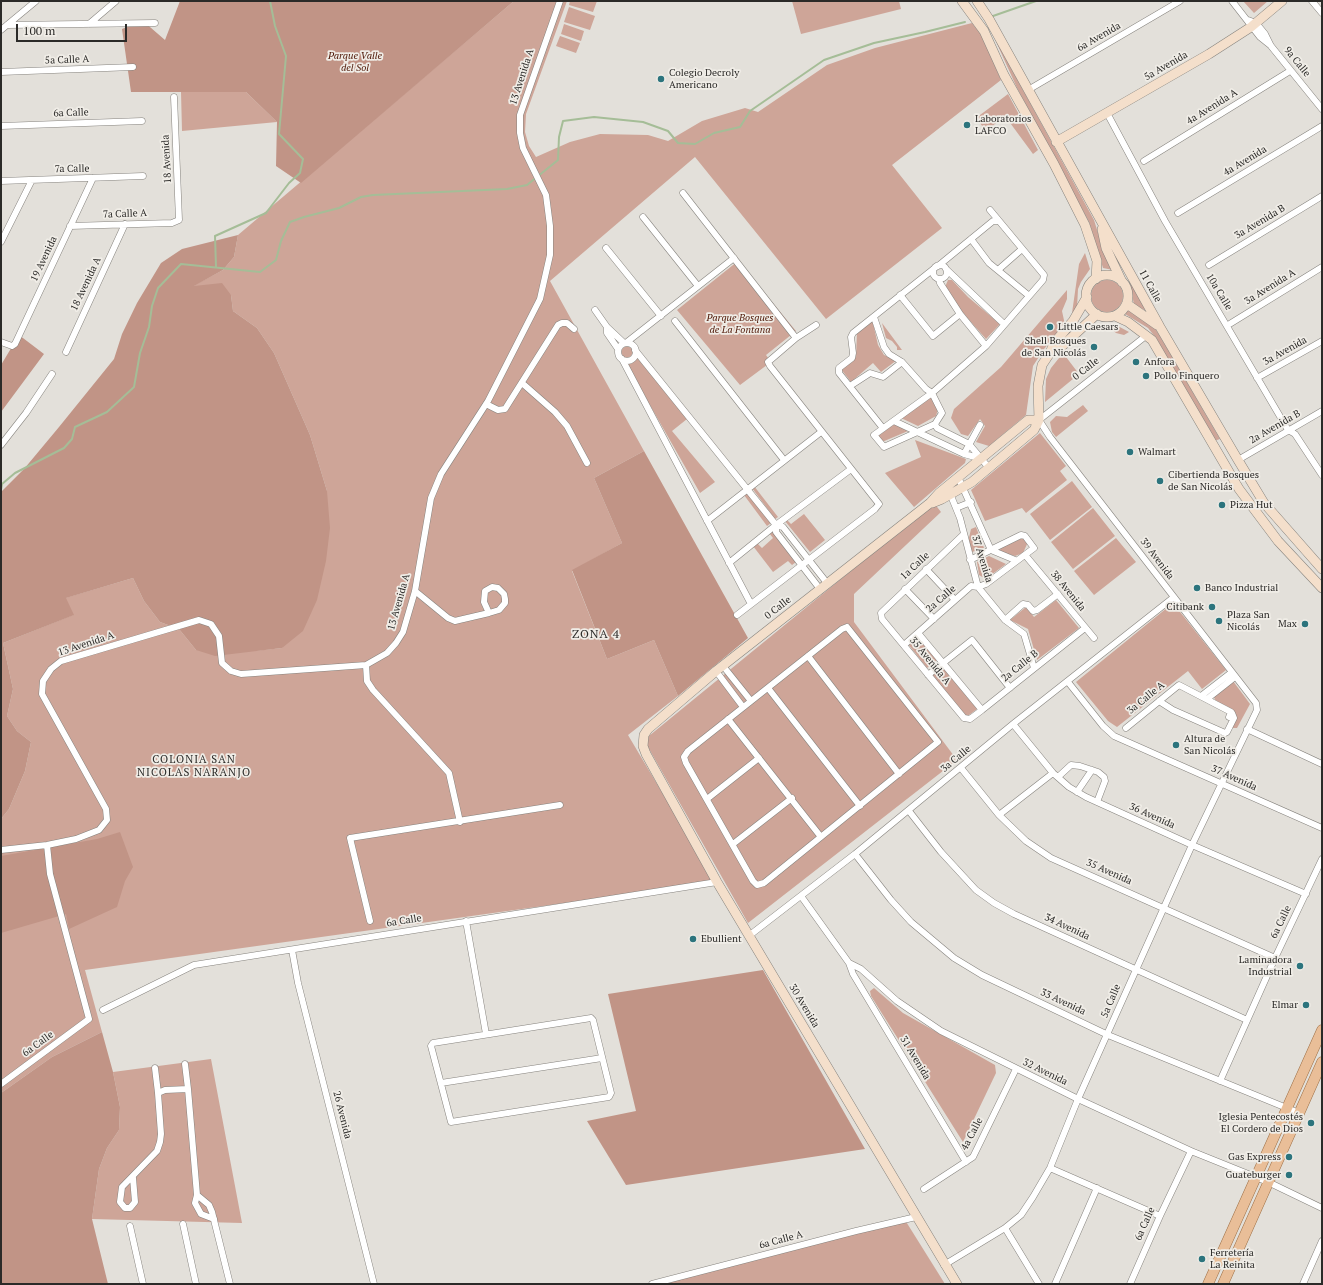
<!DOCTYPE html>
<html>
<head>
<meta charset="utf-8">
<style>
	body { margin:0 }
	#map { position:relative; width:1323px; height:1285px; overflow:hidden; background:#e3e0da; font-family:"PT Serif",serif }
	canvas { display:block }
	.frame { position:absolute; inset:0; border:2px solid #2b2a28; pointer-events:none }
	.scale { position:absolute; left:16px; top:24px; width:111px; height:18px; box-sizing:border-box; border:2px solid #2b2a28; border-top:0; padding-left:5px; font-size:12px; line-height:14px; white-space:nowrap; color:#2b2a28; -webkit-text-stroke:3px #f0ede7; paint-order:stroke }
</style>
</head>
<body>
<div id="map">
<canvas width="1323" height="1285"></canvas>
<div class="frame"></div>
<div class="scale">100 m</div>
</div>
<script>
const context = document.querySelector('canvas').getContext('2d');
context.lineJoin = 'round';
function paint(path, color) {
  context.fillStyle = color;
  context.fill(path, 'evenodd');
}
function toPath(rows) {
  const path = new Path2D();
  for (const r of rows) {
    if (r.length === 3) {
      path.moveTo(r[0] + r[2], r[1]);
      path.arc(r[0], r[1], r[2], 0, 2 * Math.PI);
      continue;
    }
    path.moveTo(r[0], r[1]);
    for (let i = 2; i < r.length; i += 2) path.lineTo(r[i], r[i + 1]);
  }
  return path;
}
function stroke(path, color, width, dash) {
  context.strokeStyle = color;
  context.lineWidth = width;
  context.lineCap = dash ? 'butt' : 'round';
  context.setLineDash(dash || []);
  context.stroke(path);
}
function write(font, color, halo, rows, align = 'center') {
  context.font = font + ' "PT Serif",serif';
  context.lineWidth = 3.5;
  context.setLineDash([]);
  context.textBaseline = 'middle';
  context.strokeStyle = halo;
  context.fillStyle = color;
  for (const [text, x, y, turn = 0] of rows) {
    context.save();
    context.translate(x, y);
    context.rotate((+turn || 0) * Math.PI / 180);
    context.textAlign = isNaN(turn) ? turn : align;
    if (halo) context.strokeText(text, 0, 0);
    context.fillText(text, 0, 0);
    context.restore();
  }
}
const green = toPath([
	[514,1,567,1,526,114,525,132,529,146,536,157,570,142,600,134,648,135,668,141,702,121,745,108,758,112,827,65,875,48,972,23,983,37,1001,80,892,165,942,228,826,319,695,157,550,281,644,451,594,478,622,543,572,571,607,659,654,640,678,696,628,735,715,882,85,970,102,1032,52,1057,1,1093,1,819,9,809,25,771,31,742,17,731,7,716,13,689,3,643,73,615,65,598,133,578,144,601,160,622,179,629,196,650,253,651,282,648,327,491,310,435,274,353,257,328,233,311,231,295,193,286,223,270,234,257,238,235],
	[570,1,597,1,593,12,569,5],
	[792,1,899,1,901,9,801,34],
	[1243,1,1268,1,1254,13],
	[569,7,595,16,590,30,564,22],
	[564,24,584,31,581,41,561,34],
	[993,35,1094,220,1103,249,1113,270,1103,268,1089,222,1017,88],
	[560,36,580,43,576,53,556,46],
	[181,92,246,92,277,122,182,131],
	[1008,94,1038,150,1033,154,1005,116,986,131,976,118],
	[1085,253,1090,269,1081,282,1078,289,1077,308,1072,313,1079,264],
	[738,261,796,331,766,355,771,362,740,385,677,310],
	[1107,296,16],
	[948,280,952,280,968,297,1000,324,986,339,962,312,945,287],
	[1130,282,1147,311,1134,305],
	[1067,290,1067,299,1062,311,1065,325,1044,349,1033,366,1026,415,989,446,976,442,985,426,980,419,968,436,961,434,951,418,954,409,1001,367],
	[1128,310,1152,324,1160,336,1220,439,1214,441,1156,338,1148,328,1125,314],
	[872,319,878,345,884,355,897,360,881,372,873,363,851,382,841,369,856,357,857,332],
	[882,323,902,350,897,350,897,347,892,341,886,338],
	[1107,325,1116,325,1129,332,1124,335,1116,333],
	[627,352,5.5],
	[1063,353,1079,374,1045,402,1046,379,1051,368],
	[636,356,687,419,672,431,715,482,700,493,626,363,632,361],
	[929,397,933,398,938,409,936,416,918,426,901,418],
	[1083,405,1088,411,1056,437,1052,432,1050,422,1056,416,1067,417],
	[894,424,908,431,882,442,878,436],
	[1040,433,1066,466,1060,471,1067,480,1026,513,1022,508,985,521,971,490],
	[915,440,966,459,965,463,914,507,885,473,921,457],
	[1072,481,1092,507,1050,540,1030,514],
	[754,486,778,517,775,519,752,488],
	[747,492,771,523,767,526,744,495],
	[934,503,941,512,854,594,854,622,957,760,748,923,644,740],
	[1093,508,1115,536,1073,569,1051,542],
	[804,514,825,540,810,552,785,521,787,520,791,524],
	[976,527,984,548,972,552,968,542,971,529],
	[772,531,796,562,792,565,788,561,773,572,753,546,757,543,762,548,773,538,769,533],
	[1022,538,1028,542,1023,553,1015,556,999,551,1001,548],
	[1116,538,1136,562,1094,595,1074,571],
	[989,556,1006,564,987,578,984,578,979,575,977,562],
	[1056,600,1079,628,1037,660,1028,629,1010,620,1026,607,1034,617],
	[1173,603,1226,670,1202,689,1188,671,1117,727,1108,721,1076,682],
	[917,636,937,660,927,668,908,644],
	[942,665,977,709,965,718,931,674],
	[1233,681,1250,704,1237,728,1232,728,1229,708,1215,700,1214,696],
	[874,988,903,1013,995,1065,996,1073,963,1142,871,996,870,991],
	[211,1059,242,1223,92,1219,99,1169,107,1148,119,1130,120,1107,113,1072],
	[905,1220,945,1284,663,1284]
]);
const forest = toPath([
	[180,1,514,1,301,183,276,166,277,122,246,92,131,92,122,29,143,21,165,40],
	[238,235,234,257,223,270,194,286,222,283,231,295,233,311,257,328,274,353,310,435,327,491,330,528,326,561,317,600,303,631,282,648,215,656,196,650,179,629,160,622,144,601,133,578,66,598,74,615,3,643,13,689,7,716,17,731,31,742,25,771,9,809,1,819,1,492,24,469,59,427,114,359,122,334,137,303,161,263,182,249],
	[19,335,44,354,1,412,1,365],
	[644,451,748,638,678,696,654,640,607,659,572,570,622,543,594,478],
	[120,832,133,867,125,881,117,907,69,929,66,914,1,933,1,856,97,839],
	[763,970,865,1149,626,1185,587,1121,636,1111,608,994],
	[102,1032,113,1072,120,1107,119,1130,107,1148,99,1169,92,1219,108,1284,1,1284,1,1093,52,1057]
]);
const stream = toPath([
	[993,16,1036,1],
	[216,267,215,236,266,213,289,183,300,173,303,159,279,134,286,56,275,26,270,1],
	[1,490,2,484,15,473,64,448,72,439,75,427,107,412,134,387,140,353,149,327,152,306,158,288,181,264,260,272,276,260,281,241,290,222,304,217,339,208,361,197,373,195,507,189,527,185,558,160,559,137,563,121,594,117,643,122,668,131,678,143,695,144,714,133,740,127,750,111,824,60,874,43,925,32,965,22]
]);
const street = toPath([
	[1232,1,1260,37,1270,45],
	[1312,1,1322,13],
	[1248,20,1256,23,1265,34,1271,46,1322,109],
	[89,24,116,1],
	[7,25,155,23],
	[1,30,36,1],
	[1,72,133,67],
	[1028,90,1180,1],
	[1107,113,1165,221,1288,430,1295,434,1322,475],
	[1,126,142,121],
	[1144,161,1290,71],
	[1,181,143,176],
	[683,193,796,338],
	[1178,213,1322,126],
	[643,217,698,286],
	[70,226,172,223,179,220,174,97],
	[971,239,989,263,1028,295],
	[1,242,32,180],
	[606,248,661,316],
	[1209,265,1322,196],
	[940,272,7],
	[938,266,993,221,998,221],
	[946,269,1004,324],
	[998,270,1022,249],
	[939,279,940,283,960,314,986,346],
	[900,295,933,336,960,314],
	[595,310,607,327,624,343],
	[874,317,884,347,889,354,902,362,926,389,932,393,942,413,935,424,937,428,969,444,989,468],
	[675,321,784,460],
	[1228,325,1322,267],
	[607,327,607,333,618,349],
	[1,342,12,346,15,344,93,178],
	[627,342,734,258],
	[627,352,9],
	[635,350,776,525,783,527,827,583],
	[66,352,125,224],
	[622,359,751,604],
	[1257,378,1322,341],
	[522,383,555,412,567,426,587,463],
	[850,386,870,373,883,377,902,362],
	[486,404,498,410,505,409,558,325,562,323,567,323,574,329],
	[894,421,964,454,982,459],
	[935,424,884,447,874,435,932,393,986,346,1043,280,1044,275,990,210],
	[882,427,839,373,839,368,852,358,853,353,851,337,853,333,936,267],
	[1,445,26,413,52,374],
	[964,454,980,425],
	[1238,460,1322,411],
	[958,477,991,550,1015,560],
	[949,491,960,518,978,587,1005,620,1024,634,1034,668],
	[956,508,971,502],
	[707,521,821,432],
	[776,525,776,532,820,589],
	[964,534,881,613,882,619,964,718,970,719,982,710,1085,628],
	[1026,556,1094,638],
	[729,563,776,525,851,469],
	[926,569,955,600],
	[905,589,934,619],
	[415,591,448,618,455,621,459,620,489,613,499,610,505,603,505,599,504,594,498,588,492,587,485,591,484,602,489,613],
	[737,615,875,509,879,504,770,366,768,362,796,338,816,325],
	[1005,620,1023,604,1028,605,1033,611,1037,610,1058,594],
	[847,627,938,742,764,883,757,885,753,881,686,763,684,757,688,751,842,629,847,627],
	[918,633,982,710],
	[904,645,971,586,978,587,986,584,1034,548,1025,536,1021,535,970,560],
	[808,656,899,774],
	[366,665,367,681,373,690,449,773,460,822],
	[723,666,751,701],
	[716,671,743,707],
	[928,675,972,640,1010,688],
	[1068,682,1103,726,1114,736,1322,828],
	[768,688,860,806],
	[1201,696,1232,672],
	[1207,699,1235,677],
	[1159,701,1173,710,1225,733,1227,732,1234,718,1232,713],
	[728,719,821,837],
	[1013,724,1053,773,1069,787,1086,797,1192,845,1306,894],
	[1126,728,1179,685,1231,712,1229,717],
	[1247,729,1322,764],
	[961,768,999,815,1026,841,1051,858,1275,958],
	[1058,777,1071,765,1080,766,1098,772,1104,777,1105,781,1097,802],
	[1077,792,1092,770],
	[707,799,759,758],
	[909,811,941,852,976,890,994,903,1014,914,1247,1020],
	[999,815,1053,773],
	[733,844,792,798],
	[1,850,47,845,76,839,99,830,107,820,106,809,42,694,43,681,51,669,61,661,199,620,211,624,219,636,222,663,231,671,241,674,366,665,387,653,396,643,403,632,415,591,431,498,441,474,488,401,540,299,550,255,550,226,546,195,523,148,520,133,520,115,560,1],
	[855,854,891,900,911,922,954,958,982,975,1108,1035,1299,1113],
	[801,896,849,963,861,969,897,1001,941,1031,1078,1099,1191,1151,1268,1182,1322,1208],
	[370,921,350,838,560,805],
	[466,921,486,1034],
	[750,935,855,854,1013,724,1174,597],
	[292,950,298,983,374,1284],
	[849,963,853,974,966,1162],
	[103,1010,194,965,717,882],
	[591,1018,593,1020,611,1093,609,1097,451,1122,431,1046,433,1043,591,1018],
	[185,1064,188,1089],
	[155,1068,158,1093],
	[1220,1081,1275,958,1322,859],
	[441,1083,602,1058],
	[1,1084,89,1019,50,874,47,845],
	[1050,1168,1160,1216],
	[133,1178,135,1202,130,1208,125,1208,120,1202,122,1187,157,1151,160,1142,161,1134,158,1093,165,1090,188,1089,197,1195,195,1203,201,1214,214,1219],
	[924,1189,973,1157,1016,1069],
	[197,1195,209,1205,212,1212,230,1284],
	[183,1224,196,1284],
	[130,1226,143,1284],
	[1005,1228,1039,1284],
	[944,1265,1005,1228,1021,1215,1033,1197,1050,1168,1078,1099,1192,845,1257,710,1256,703,1050,437,1039,420,1147,335],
	[652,1284,856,1231,916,1217],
	[1055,1284,1097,1188],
	[1130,1284,1160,1216,1191,1151],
	[1303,1284,1322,1241]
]);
const secondary = toPath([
	[962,1,984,31,1004,75,1054,164,1085,225,1097,261,1096,279],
	[977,1,989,19,1160,327,1238,460,1264,503,1322,569],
	[1056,142,1209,54,1251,27,1282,1],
	[1102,229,1106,248,1122,282],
	[1107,296,21],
	[1127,304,1157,325],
	[1115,316,1128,322,1152,340,1239,489,1278,541,1322,588],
	[1050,353,1060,348,1097,314],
	[932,503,942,499,972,482,1034,430,1039,420,1038,386,1042,365,1050,353,1054,343,1073,321,1087,297],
	[957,1284,717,882,646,754,643,746,644,735,648,729,716,671,930,503,939,493,1028,420,1039,420]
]);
const primary = toPath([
	[1208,1284,1322,1030],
	[1223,1284,1322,1062]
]);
const markers = [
	[661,79,4,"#2c747d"],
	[967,125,4,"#2c747d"],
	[1050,327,4,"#2c747d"],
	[1094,347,4,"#2c747d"],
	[1136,362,4,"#2c747d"],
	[1146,376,4,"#2c747d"],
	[1130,452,4,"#2c747d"],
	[1160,481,4,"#2c747d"],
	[1222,505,4,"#2c747d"],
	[1197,588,4,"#2c747d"],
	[1212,607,4,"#2c747d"],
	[1219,621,4,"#2c747d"],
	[1305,624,4,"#2c747d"],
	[1176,745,4,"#2c747d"],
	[693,939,4,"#2c747d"],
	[1300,966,4,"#2c747d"],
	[1306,1005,4,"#2c747d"],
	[1311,1123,4,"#2c747d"],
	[1289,1157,4,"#2c747d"],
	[1289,1175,4,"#2c747d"],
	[1202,1259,4,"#2c747d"]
];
const streetNames = [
	["6a Avenida",1099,37,-30],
	["5a Calle A",67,60,-2],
	["9a Calle",1297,62,51],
	["5a Avenida",1166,66,-30],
	["13 Avenida A",522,77,-72],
	["4a Avenida A",1212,107,-32],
	["6a Calle",71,113,-2],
	["18 Avenida",167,159,-93],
	["4a Avenida",1245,161,-31],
	["7a Calle",72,169,-1],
	["7a Calle A",125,214,-2],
	["3a Avenida B",1260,222,-31],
	["19 Avenida",44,259,-65],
	["18 Avenida A",86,284,-65],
	["11 Calle",1150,286,61],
	["3a Avenida A",1270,287,-32],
	["10a Calle",1219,292,59],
	["3a Avenida",1285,351,-29],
	["0 Calle",1086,369,-38],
	["2a Avenida B",1275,427,-30],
	["37 Avenida",982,559,73],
	["39 Avenida",1157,559,53],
	["1a Calle",915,566,-43],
	["38 Avenida",1068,591,51],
	["2a Calle",941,599,-41],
	["13 Avenida A",399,602,-74],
	["0 Calle",778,608,-38],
	["13 Avenida A",86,644,-18],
	["35 Avenida A",930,661,51],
	["2a Calle B",1020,666,-39],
	["3a Calle A",1146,698,-39],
	["3a Calle",956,759,-40],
	["37 Avenida",1234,778,24],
	["36 Avenida",1152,816,24],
	["35 Avenida",1109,872,24],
	["6a Calle",404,921,-9],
	["6a Calle",1281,922,-64],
	["34 Avenida",1067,927,25],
	["5a Calle",1111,1001,-67],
	["33 Avenida",1063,1002,25],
	["30 Avenida",804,1006,59],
	["6a Calle",38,1044,-36],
	["31 Avenida",915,1058,59],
	["32 Avenida",1045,1072,26],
	["26 Avenida",342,1115,76],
	["4a Calle",972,1134,-62],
	["6a Calle",1145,1224,-66],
	["6a Calle A",781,1240,-15]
];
const parkNames = [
	["Parque Valle",355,56],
	["del Sol",355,68],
	["Parque Bosques",740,318],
	["de La Fontana",740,330]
];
const poiNames = [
	["Colegio Decroly",669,73],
	["Americano",669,85],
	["Laboratorios",975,119],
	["LAFCO",975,131],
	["Little Caesars",1058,327],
	["Shell Bosques",1086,341,"right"],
	["de San Nicolás",1086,353,"right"],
	["Anfora",1144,362],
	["Pollo Finquero",1154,376],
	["Walmart",1138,452],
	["Cibertienda Bosques",1168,475],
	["de San Nicolás",1168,487],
	["Pizza Hut",1230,505],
	["Banco Industrial",1205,588],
	["Citibank",1204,607,"right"],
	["Plaza San",1227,615],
	["Nicolás",1227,627],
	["Max",1297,624,"right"],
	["Altura de",1184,739],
	["San Nicolás",1184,751],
	["Ebullient",701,939],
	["Laminadora",1292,960,"right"],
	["Industrial",1292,972,"right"],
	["Elmar",1298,1005,"right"],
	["Iglesia Pentecostés",1303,1117,"right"],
	["El Cordero de Dios",1303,1129,"right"],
	["Gas Express",1281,1157,"right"],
	["Guateburger",1281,1175,"right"],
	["Ferretería",1210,1253],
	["La Reinita",1210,1265]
];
const neighbourhoodNames = [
	["COLONIA SAN",194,760],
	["NICOLAS NARANJO",194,773]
];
const quarterNames = [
	["ZONA 4",596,635]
];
paint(green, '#cea598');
paint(forest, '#c19486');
stroke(stream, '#a5bd97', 2);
stroke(street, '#86837e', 7);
stroke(secondary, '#86837e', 10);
stroke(primary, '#9d6e44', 11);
stroke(street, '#fff', 6);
stroke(secondary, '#f4dfcb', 9);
stroke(primary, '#e9be98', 10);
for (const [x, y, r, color] of markers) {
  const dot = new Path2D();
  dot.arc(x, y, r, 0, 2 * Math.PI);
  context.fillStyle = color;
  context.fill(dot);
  stroke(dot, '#f0ede7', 1.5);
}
write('10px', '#2b2a28', '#f0ede7', streetNames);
write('italic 10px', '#4e1605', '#f0ede7', parkNames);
write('10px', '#2b2a28', '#f0ede7', poiNames, 'left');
context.letterSpacing = '1px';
write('11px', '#2b2a28', '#f0ede7', neighbourhoodNames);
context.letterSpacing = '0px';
context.letterSpacing = '1px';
write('12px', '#2b2a28', '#f0ede7', quarterNames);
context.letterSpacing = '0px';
</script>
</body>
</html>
